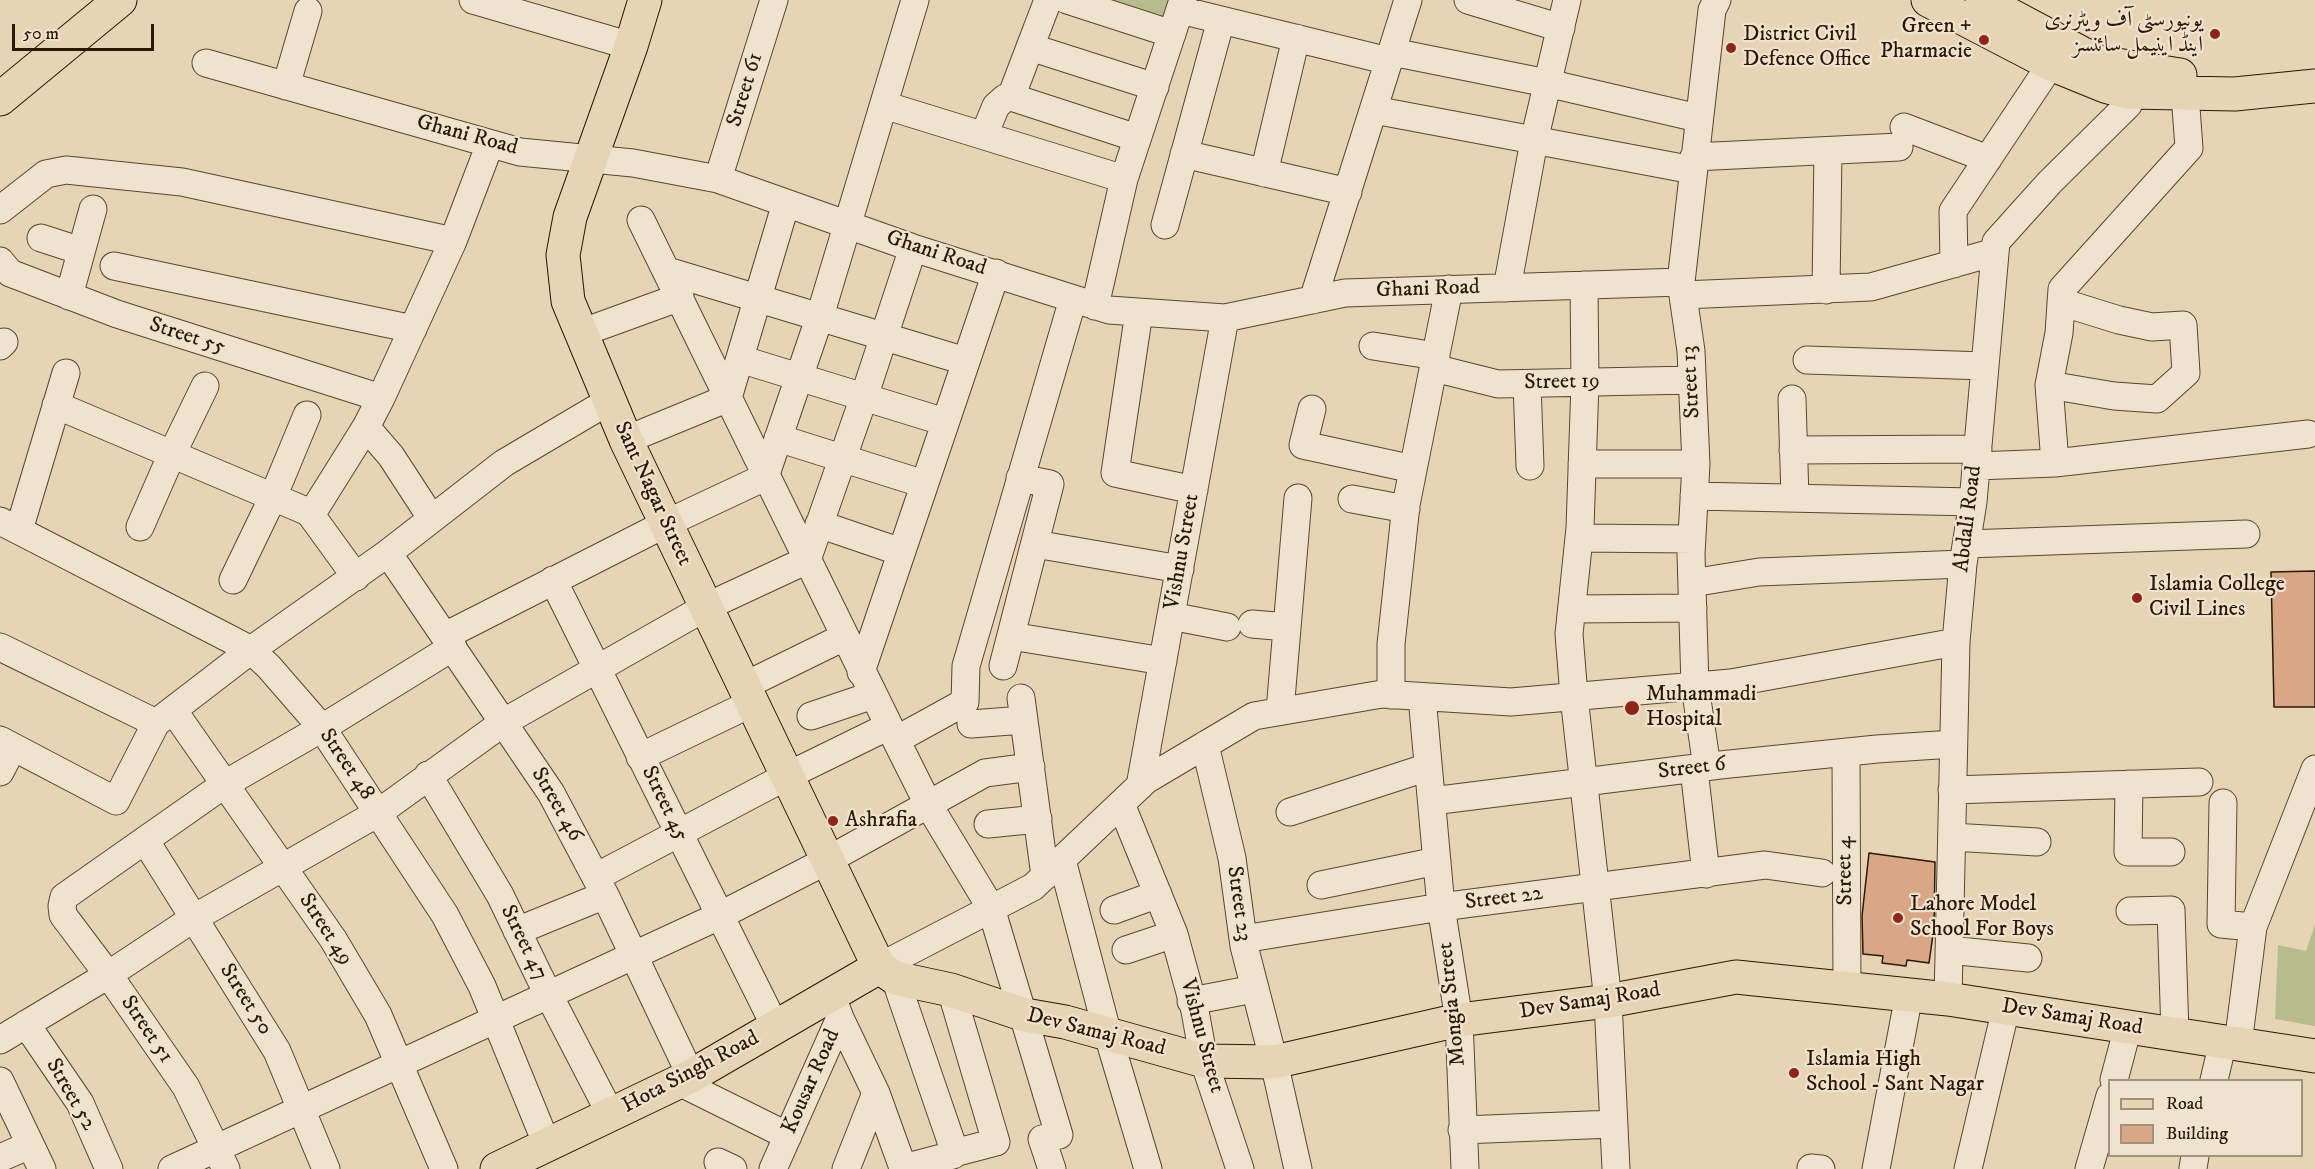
<!DOCTYPE html>
<html>
<head>
<meta charset="utf-8">
<style>
	body { margin:0 }
	#map { position:relative; width:2315px; height:1169px; overflow:hidden; background:#e6d4b5; font-family:"IM FELL DW Pica",serif }
	canvas { display:block }
	.legend { position:absolute; left:2108px; top:1079px; width:195px; height:78px; box-sizing:border-box; background:#efe3cf; border:2px solid #a0927d; margin:0; padding:8px 10px; list-style:none; font-size:18px; color:#2a1802 }
	.legend li { display:flex; align-items:center; gap:12px; height:30px }
	.legend b { width:30px; border:2px solid #a0927d }
	.scale { position:absolute; left:12px; top:24px; width:142px; height:27px; box-sizing:border-box; border:3px solid #2a1802; border-top:0; padding-left:8px; font-size:18px; line-height:21px; white-space:nowrap; color:#2a1802; -webkit-text-stroke:4px #efe3cf; paint-order:stroke }
</style>
</head>
<body>
<div id="map">
<canvas width="2315" height="1169"></canvas>
<ul class="legend">
<li><b style="height:8px;background:#e6d4b5"></b>Road</li>
<li><b style="height:16px;background:#d9a686"></b>Building</li>
</ul>
<div class="scale">50 m</div>
</div>
<script>
const context = document.querySelector('canvas').getContext('2d');
context.lineJoin = 'round';
function paint(path, color) {
  context.fillStyle = color;
  context.fill(path, 'evenodd');
}
function toPath(rows) {
  const path = new Path2D();
  for (const r of rows) {
    path.moveTo(r[0], r[1]);
    for (let i = 2; i < r.length; i += 2) path.lineTo(r[i], r[i + 1]);
  }
  return path;
}
function stroke(path, color, width, dash) {
  context.strokeStyle = color;
  context.lineWidth = width;
  context.lineCap = dash ? 'butt' : 'round';
  context.setLineDash(dash || []);
  context.stroke(path);
}
function write(font, color, halo, rows, align = 'center') {
  context.font = font + ' "IM FELL DW Pica",Amiri,serif';
  context.lineWidth = 4.5;
  context.setLineDash([]);
  context.textBaseline = 'middle';
  context.strokeStyle = halo;
  context.fillStyle = color;
  for (const [text, x, y, turn = 0] of rows) {
    context.save();
    context.translate(x, y);
    context.rotate((+turn || 0) * Math.PI / 180);
    context.textAlign = isNaN(turn) ? turn : align;
    if (halo) context.strokeText(text, 0, 0);
    context.fillText(text, 0, 0);
    context.restore();
  }
}
const green = toPath([
	[1083,0,1178,0,1170,27],
	[2315,925,2315,1026,2275,1019,2278,945,2306,951]
]);
const building = toPath([
	[2315,571,2315,707,2274,707,2271,572,2315,571],
	[1869,853,1935,862,1934,927,1929,963,1907,960,1906,966,1882,963,1883,956,1863,954,1862,916,1869,853]
]);
const minor = toPath([
	[473,0,631,46],
	[1067,0,1172,34],
	[1468,0,1561,28],
	[1180,10,1389,61],
	[1030,47,1155,87],
	[1392,52,1547,83,1698,118],
	[206,63,520,152,633,163,718,179,913,248,1109,310,1225,318,1345,293,1681,282],
	[286,86,308,11],
	[1011,97,1048,0],
	[884,105,1124,179,1095,306],
	[1374,110,1693,170],
	[1904,127,1988,159],
	[984,135,996,106,1005,98,1011,97,1137,138],
	[1184,154,1348,192],
	[1694,157,1899,147],
	[1264,173,1296,38],
	[718,179,774,0],
	[1124,179,1183,0],
	[0,210,46,174,66,170,182,182,453,241,381,398,366,427,311,515],
	[641,220,896,740,928,804,991,908,1059,1135,1042,1139,1052,1169],
	[1165,225,1221,20],
	[41,238,81,251],
	[453,241,490,144],
	[0,261,10,273,117,314,381,398],
	[1954,264,1953,211,2051,64],
	[114,266,413,329],
	[667,271,965,361],
	[1584,285,1585,383,1580,528,1569,634,1574,696,1608,1001,1616,1169],
	[1507,288,1534,141,1567,0],
	[1826,290,1828,151],
	[1683,295,1871,287,1995,252],
	[69,296,93,209],
	[1313,300,1408,0],
	[1139,312,1115,473,1194,490],
	[581,333,680,297],
	[0,346,4,342],
	[1373,346,1436,356],
	[740,359,945,422],
	[1807,360,1985,366],
	[1434,368,1498,384,1692,380],
	[1527,384,1530,466],
	[2049,385,2114,396,2157,399,2186,373,2183,325,2152,327,2119,320,2061,302],
	[1792,399,1795,498],
	[56,405,306,511,311,515,356,577],
	[1312,409,1303,445,1413,469],
	[366,427,391,456,432,519],
	[778,438,924,484],
	[626,440,728,398,786,203],
	[1793,450,1978,449],
	[2055,463,2049,385,2059,333,2062,289,2189,148,2185,94],
	[1582,464,1696,464],
	[1976,466,2055,463,2308,434],
	[1694,496,1973,502],
	[1352,499,1406,509],
	[0,521,230,639,251,650,269,667,322,728,445,915,482,986,547,1145],
	[819,524,901,552],
	[140,527,172,454,205,386],
	[19,530,66,373],
	[1579,538,1692,539],
	[1035,544,1180,569],
	[1967,544,2246,534],
	[388,553,551,793,605,895,691,1076],
	[233,580,273,497,307,415],
	[553,580,776,1028],
	[1692,583,1759,572,1963,564],
	[1572,609,1693,608],
	[1171,616,1227,627],
	[1252,624,1287,627],
	[445,636,665,524,765,477,820,316,915,0],
	[1011,636,1163,661],
	[0,647,156,723],
	[1003,666,1050,484,1020,478],
	[861,672,996,273],
	[744,686,844,637],
	[1391,695,1391,644,1406,505,1449,289],
	[1422,697,1441,907,1459,1020,1465,1169],
	[1021,698,1045,876],
	[173,710,333,939,378,1015,444,1169],
	[1280,711,1298,498],
	[811,716,873,695],
	[971,724,1024,720],
	[0,740,116,801,156,723,251,650,388,553,504,463,609,401],
	[896,740,965,702,966,666,1073,299],
	[1205,745,1232,858,1244,946,1274,1062,1298,1169],
	[1846,753,1847,989],
	[640,757,752,703],
	[1707,767,1695,686,1691,554,1696,464,1691,351,1681,282,1712,10,1717,0],
	[1694,769,1706,874],
	[0,772,13,747],
	[428,775,500,895,539,976,611,1115],
	[2129,784,2128,852,2171,852],
	[1140,786,1225,318],
	[1952,790,2199,782],
	[1432,801,1720,765,1877,749,1953,744],
	[2223,803,2221,924,2253,927],
	[1121,804,1174,934,1195,1011,1204,1061,1240,1169],
	[1290,812,1428,767],
	[988,824,1038,819],
	[1952,837,2037,842],
	[145,840,277,1051,326,1169],
	[1062,860,1108,1035,1148,1169],
	[596,877,787,776,889,726],
	[1321,885,1437,861],
	[1114,910,1158,894],
	[2130,911,2171,910,2175,1034],
	[517,931,605,895],
	[1243,939,1441,907,1765,865,1822,873],
	[1126,950,1174,934],
	[1949,950,2028,958],
	[879,967,1033,887,1146,780,1254,716,1382,694,1511,702,1731,683,1956,642],
	[951,990,996,1142,954,1153],
	[1948,999,1956,642,1963,564,1973,502,1996,242,2050,182,2128,105,2127,92],
	[1191,1001,1254,989],
	[840,1018,876,1093,902,1165,907,1167,953,1155,954,1150,895,978],
	[26,1024,80,1103,109,1169],
	[0,1040,108,975,194,918,378,813,504,722,706,607,807,560,864,397,913,248],
	[2238,1044,2253,927,2315,769],
	[2114,1080,2128,1027],
	[2214,1080,2223,1042],
	[0,1081,42,1169],
	[679,1082,788,1136],
	[1462,1130,1613,1124],
	[0,1158,30,1145],
	[718,1162,733,1169],
	[1811,1168,1821,1169],
	[2193,1168,2195,1156],
	[172,1169,719,916,828,860,985,773,1031,767],
	[226,1169,186,1087,115,984,63,915,62,906,64,897,225,784,322,728,453,647],
	[773,1169,840,1018,836,1007],
	[846,1169,876,1093],
	[1876,1169,1909,995],
	[1968,1169,2006,1008],
	[2089,1169,2110,1096]
]);
const major = toPath([
	[645,0,631,46,570,217,563,255,568,301,626,440,879,967,895,978,951,990,1025,1015,1065,1022,1204,1061,1274,1062,1459,1020,1608,1001,1736,977,1948,999,2315,1056],
	[1928,0,2051,64,2105,86,2127,92,2235,94,2315,86],
	[1982,0,2098,62,2180,75],
	[0,99,120,0],
	[497,1169,691,1076,879,967]
]);
const markers = [
	[2215,34,6,"#8f2418"],
	[1984,40,6,"#8f2418"],
	[1731,48,6,"#8f2418"],
	[2137,598,6,"#8f2418"],
	[1632,708,8,"#8f2418"],
	[833,821,6,"#8f2418"],
	[1898,918,6,"#8f2418"],
	[1794,1073,6,"#8f2418"]
];
const poiNames = [
	["یونیورسٹی آف ویٹرنری",2203,21,"right"],
	["اینڈ اینیمل سائنسز",2203,46,"right"],
	["Green +",1972,27,"right"],
	["Pharmacie",1972,52,"right"],
	["District Civil",1743,35],
	["Defence Office",1743,60],
	["Islamia College",2149,585],
	["Civil Lines",2149,610],
	["Muhammadi",1646,695],
	["Hospital",1646,720],
	["Ashrafia",845,821],
	["Lahore Model",1910,905],
	["School For Boys",1910,930],
	["Islamia High",1806,1060],
	["School - Sant Nagar",1806,1085]
];
const streetNames = [
	["Street 61",746,90,-73],
	["Ghani Road",467,136,15],
	["Ghani Road",936,254,18],
	["Ghani Road",1428,290,-2],
	["Street 55",187,337,18],
	["Street 13",1692,382,-93],
	["Street 19",1562,383,-1],
	["Sant Nagar Street",652,494,65],
	["Abdali Road",1969,519,-83],
	["Vishnu Street",1183,552,-80],
	["Street 48",346,765,56],
	["Street 6",1692,769,-7],
	["Street 45",664,804,64],
	["Street 46",556,805,60],
	["Street 4",1846,871,-91],
	["Street 22",1504,899,-7],
	["Street 23",1238,904,82],
	["Street 49",325,930,57],
	["Street 47",523,943,64],
	["Street 50",245,1000,58],
	["Dev Samaj Road",1590,1002,-9],
	["Mongia Street",1453,1004,-96],
	["Dev Samaj Road",2072,1018,9],
	["Street 51",146,1030,56],
	["Dev Samaj Road",1096,1033,14],
	["Vishnu Street",1201,1036,75],
	["Hota Singh Road",691,1073,-28],
	["Kousar Road",812,1082,-66],
	["Street 52",70,1095,60]
];
paint(green, '#b6bc8d');
paint(building, '#d9a686');
stroke(building, '#2a1802', 1.5);
stroke(minor, '#59472f', 29);
stroke(major, '#2a1802', 35);
stroke(minor, '#efe3cf', 27);
stroke(major, '#e6d4b5', 33);
for (const [x, y, r, color] of markers) {
  const dot = new Path2D();
  dot.arc(x, y, r, 0, 2 * Math.PI);
  context.fillStyle = color;
  context.fill(dot);
  stroke(dot, '#efe3cf', 2);
}
write('22px', '#2a1802', '#efe3cf', poiNames, 'left');
write('22px', '#2a1802', '#efe3cf', streetNames);
</script>
</body>
</html>
